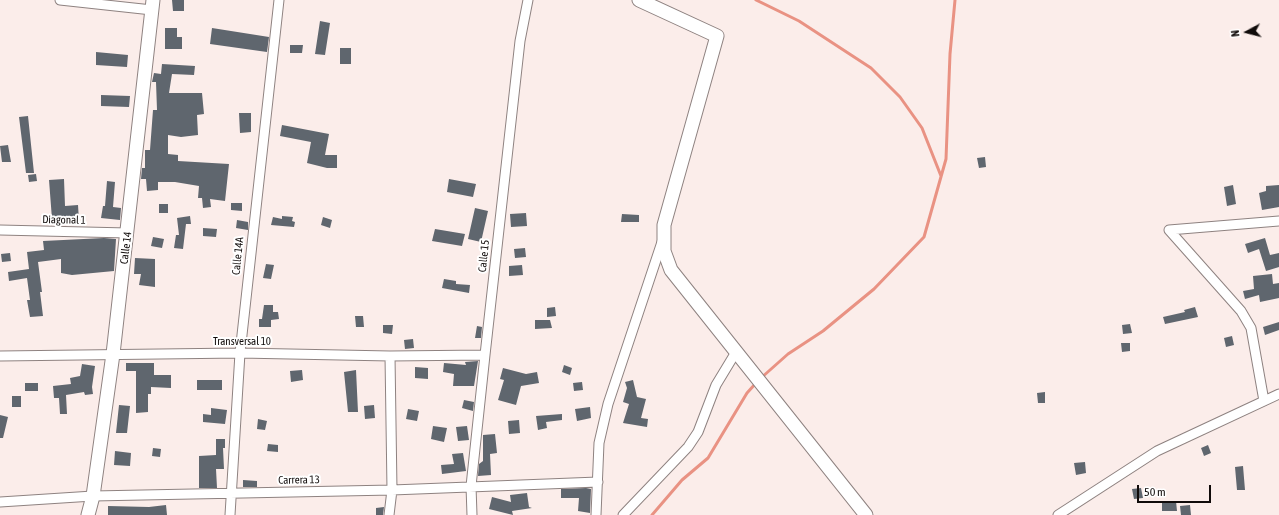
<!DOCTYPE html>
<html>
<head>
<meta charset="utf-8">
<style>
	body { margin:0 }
	#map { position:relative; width:1279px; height:515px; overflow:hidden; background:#fbedea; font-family:"Asap Condensed",sans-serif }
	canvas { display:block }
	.north { position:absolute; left:1227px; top:12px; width:40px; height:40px; -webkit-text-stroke:3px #fff; paint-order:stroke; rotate:263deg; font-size:11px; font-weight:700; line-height:16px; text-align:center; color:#100b0a }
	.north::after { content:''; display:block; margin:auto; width:14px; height:18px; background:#100b0a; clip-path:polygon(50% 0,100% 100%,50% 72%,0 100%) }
	.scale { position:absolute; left:1137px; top:485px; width:74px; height:18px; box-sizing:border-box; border:2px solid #100b0a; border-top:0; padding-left:5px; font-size:12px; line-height:14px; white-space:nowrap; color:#100b0a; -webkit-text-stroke:3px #fff; paint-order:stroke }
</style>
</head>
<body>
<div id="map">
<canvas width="1279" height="515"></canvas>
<div class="north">N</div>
<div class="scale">50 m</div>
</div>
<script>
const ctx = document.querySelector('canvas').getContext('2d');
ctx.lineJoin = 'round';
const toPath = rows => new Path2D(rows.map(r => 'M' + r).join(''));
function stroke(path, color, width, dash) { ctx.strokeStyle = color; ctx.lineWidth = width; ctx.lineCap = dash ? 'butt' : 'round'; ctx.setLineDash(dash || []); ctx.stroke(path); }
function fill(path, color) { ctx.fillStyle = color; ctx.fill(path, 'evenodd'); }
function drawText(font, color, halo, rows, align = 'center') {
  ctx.font = font + ' "Asap Condensed",sans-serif'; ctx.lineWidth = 4; ctx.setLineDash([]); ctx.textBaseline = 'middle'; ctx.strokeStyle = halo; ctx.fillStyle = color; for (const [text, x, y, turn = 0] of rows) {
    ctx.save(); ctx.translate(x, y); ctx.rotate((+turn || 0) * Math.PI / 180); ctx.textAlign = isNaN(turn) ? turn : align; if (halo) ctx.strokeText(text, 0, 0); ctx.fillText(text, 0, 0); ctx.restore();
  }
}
stroke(toPath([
	[756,0,799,21,871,68,900,97,922,128,941,176],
	[761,378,788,354,823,331,874,289,924,237,946,159,950,54,955,0],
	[652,515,682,480,708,458,747,393,756,383]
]), '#e99283', 3);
fill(toPath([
	[172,0,184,0,184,11,173,11],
	[320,21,330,23,325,55,315,54],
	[165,28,177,28,177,37,182,37,182,49,165,49],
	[212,28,269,37,267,52,210,44],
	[290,45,303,45,302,53,290,53],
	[340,48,351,48,351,64,340,64],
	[96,52,128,55,127,67,96,65],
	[162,64,195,66,194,75,172,74,169,93,202,93,204,114,197,115,198,135,181,137,168,135,168,154,178,155,178,161,229,164,225,201,210,199,211,207,203,208,202,198,198,198,199,186,175,182,158,182,158,190,147,191,146,179,141,179,142,168,145,168,145,150,150,150,153,110,157,110,156,82,152,82,154,73,161,74],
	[101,95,130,96,129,107,101,106],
	[239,113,251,113,251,132,240,133],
	[28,116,34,173,26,173,19,117],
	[282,125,329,134,325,155,337,155,337,168,327,168,307,163,311,142,280,136],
	[8,145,11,162,2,162,0,146],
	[985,157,986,167,979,168,977,158],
	[36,174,37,181,29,182,28,175],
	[64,179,65,206,78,205,79,221,68,222,68,217,52,219,49,180],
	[449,179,476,184,473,197,447,192],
	[107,181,115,182,113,207,121,208,120,220,101,218,103,206,105,206],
	[1233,185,1236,204,1227,206,1224,187],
	[1279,185,1279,207,1262,210,1259,193,1266,191,1266,186],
	[231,203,242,203,242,211,231,210],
	[159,204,168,204,168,213,159,213],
	[475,208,488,211,481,242,468,239],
	[526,213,527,226,511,227,510,214],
	[622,214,639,215,639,222,621,222],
	[190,216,191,224,186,224,183,249,174,248,176,235,179,235,177,218],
	[282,216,293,217,292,221,295,222,294,227,271,225,273,217,282,219],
	[323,217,332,220,330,228,321,225],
	[237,220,248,222,248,230,236,228],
	[203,228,217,229,216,237,203,236],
	[435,229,465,234,462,246,432,241],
	[153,237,164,239,162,248,151,246],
	[104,238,116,239,114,271,72,275,61,273,61,259,38,262,42,292,40,292,43,316,30,317,27,300,30,300,27,278,9,281,8,272,29,269,27,252,44,250,43,241],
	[1265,238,1270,255,1279,253,1279,267,1266,271,1259,249,1248,253,1245,244],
	[525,248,526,257,515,258,514,249],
	[10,253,11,261,2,262,1,254],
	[135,258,155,259,155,287,139,285,141,274,134,274],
	[266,264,274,265,271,279,263,278],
	[522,265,523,275,509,276,509,266],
	[1272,274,1273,284,1279,283,1279,298,1260,302,1259,295,1245,299,1243,291,1254,289,1253,276],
	[444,279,456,281,456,284,470,285,469,293,442,288],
	[264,305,273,305,273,312,278,312,279,319,271,320,271,327,259,327,259,319,262,319],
	[555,307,556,316,547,317,547,308],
	[1195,307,1198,317,1165,324,1163,317,1185,312,1184,310],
	[355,316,363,316,364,327,356,327],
	[535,320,550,320,552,328,535,329],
	[1279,322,1279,330,1265,335,1263,327],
	[1130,324,1132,333,1123,334,1122,325],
	[383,325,393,325,392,334,383,333],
	[477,326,482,327,481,338,475,338],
	[1232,336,1234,345,1226,347,1224,338],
	[413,339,414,348,405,349,404,340],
	[1121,343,1130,343,1130,351,1122,352],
	[478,361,474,386,453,386,454,374,443,372,444,363,466,365,465,362],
	[126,363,154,363,154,375,171,375,171,388,151,387,151,394,148,394,148,412,136,413,136,371,126,371],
	[82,364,95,366,92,387,93,394,85,395,84,392,66,395,67,414,60,414,59,398,54,398,53,386,71,384,70,378,80,376],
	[564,365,572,368,570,375,562,372],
	[415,367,428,368,428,379,415,378],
	[503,368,526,374,537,372,539,383,521,386,516,405,498,400,504,380,500,379],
	[302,370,303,380,291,382,290,371],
	[356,370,358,412,348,412,344,372],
	[197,380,222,380,222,390,197,390],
	[633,380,637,397,646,399,641,418,648,419,647,427,623,423,629,404,623,402,627,388,625,382],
	[582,382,583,390,574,391,573,383],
	[25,383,38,383,38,391,25,391],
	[1045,392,1045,403,1038,403,1037,393],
	[12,396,21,396,21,407,12,407],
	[464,400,474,402,473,411,462,408],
	[119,405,130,406,127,433,116,433],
	[374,405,375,418,365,419,364,406],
	[590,407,591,418,577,421,575,409],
	[211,408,227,410,225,424,203,422,203,414,211,415],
	[408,409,419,411,417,421,406,419],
	[562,414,562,420,546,422,547,428,538,430,536,416],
	[0,415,8,417,3,438,0,438],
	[258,419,267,421,265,430,257,429],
	[519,420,520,433,509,434,508,421],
	[433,426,447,428,444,442,431,439],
	[467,426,469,440,458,441,456,427],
	[495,434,497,453,490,454,491,475,478,476,479,464,483,461,483,435],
	[216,439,225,439,225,448,223,448,224,469,216,469,217,488,199,488,199,456,216,455],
	[268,444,278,445,278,452,267,451],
	[1208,445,1211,453,1204,456,1201,448],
	[153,448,161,449,160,457,152,456],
	[115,451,131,453,130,466,114,465],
	[463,453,466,471,442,474,441,465,454,464,452,454],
	[1085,462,1086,473,1076,475,1074,463],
	[1243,466,1245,490,1237,490,1235,467],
	[243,480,257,481,257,487,243,487],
	[586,488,591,489,590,513,578,511,579,498,561,498,561,489],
	[1141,488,1143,498,1134,499,1132,489],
	[527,493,529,507,532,508,512,511,513,515,489,509,492,497,511,502,510,495],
	[1162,501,1176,501,1177,511,1162,511],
	[166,505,167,515,108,515,108,506,149,507],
	[1190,505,1191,515,1181,515,1180,506],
	[384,507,383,515,376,515,376,508]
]), '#5f666e');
const street = toPath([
	[60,0,152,10],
	[0,230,128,233],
	[1169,230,1241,311,1251,328,1264,401],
	[1169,230,1279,221],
	[0,356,240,353,390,356,485,355],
	[0,502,93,496,392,490,598,482],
	[230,515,240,353,279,0],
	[389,515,392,490,390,356],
	[472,515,471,486,485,355,520,41,528,0],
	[596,515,599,443,608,404,662,242],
	[623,515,688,447,698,432,716,385,736,352],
	[1058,515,1157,451,1279,394]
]);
const secondary = toPath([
	[639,0,717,36,664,225,664,251,671,270,866,515],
	[88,515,93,496,113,354,153,0]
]);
stroke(street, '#8e8280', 11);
stroke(secondary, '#8e8280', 15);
stroke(street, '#fff', 9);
stroke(secondary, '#fff', 13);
drawText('11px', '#100b0a', '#fff', [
	["Diagonal 1",64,220,1],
	["Calle 14",126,248,-83],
	["Calle 14A",238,256,-84],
	["Calle 15",484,256,-84],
	["Transversal 10",242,342],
	["Carrera 13",299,480,-1]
]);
</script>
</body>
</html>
